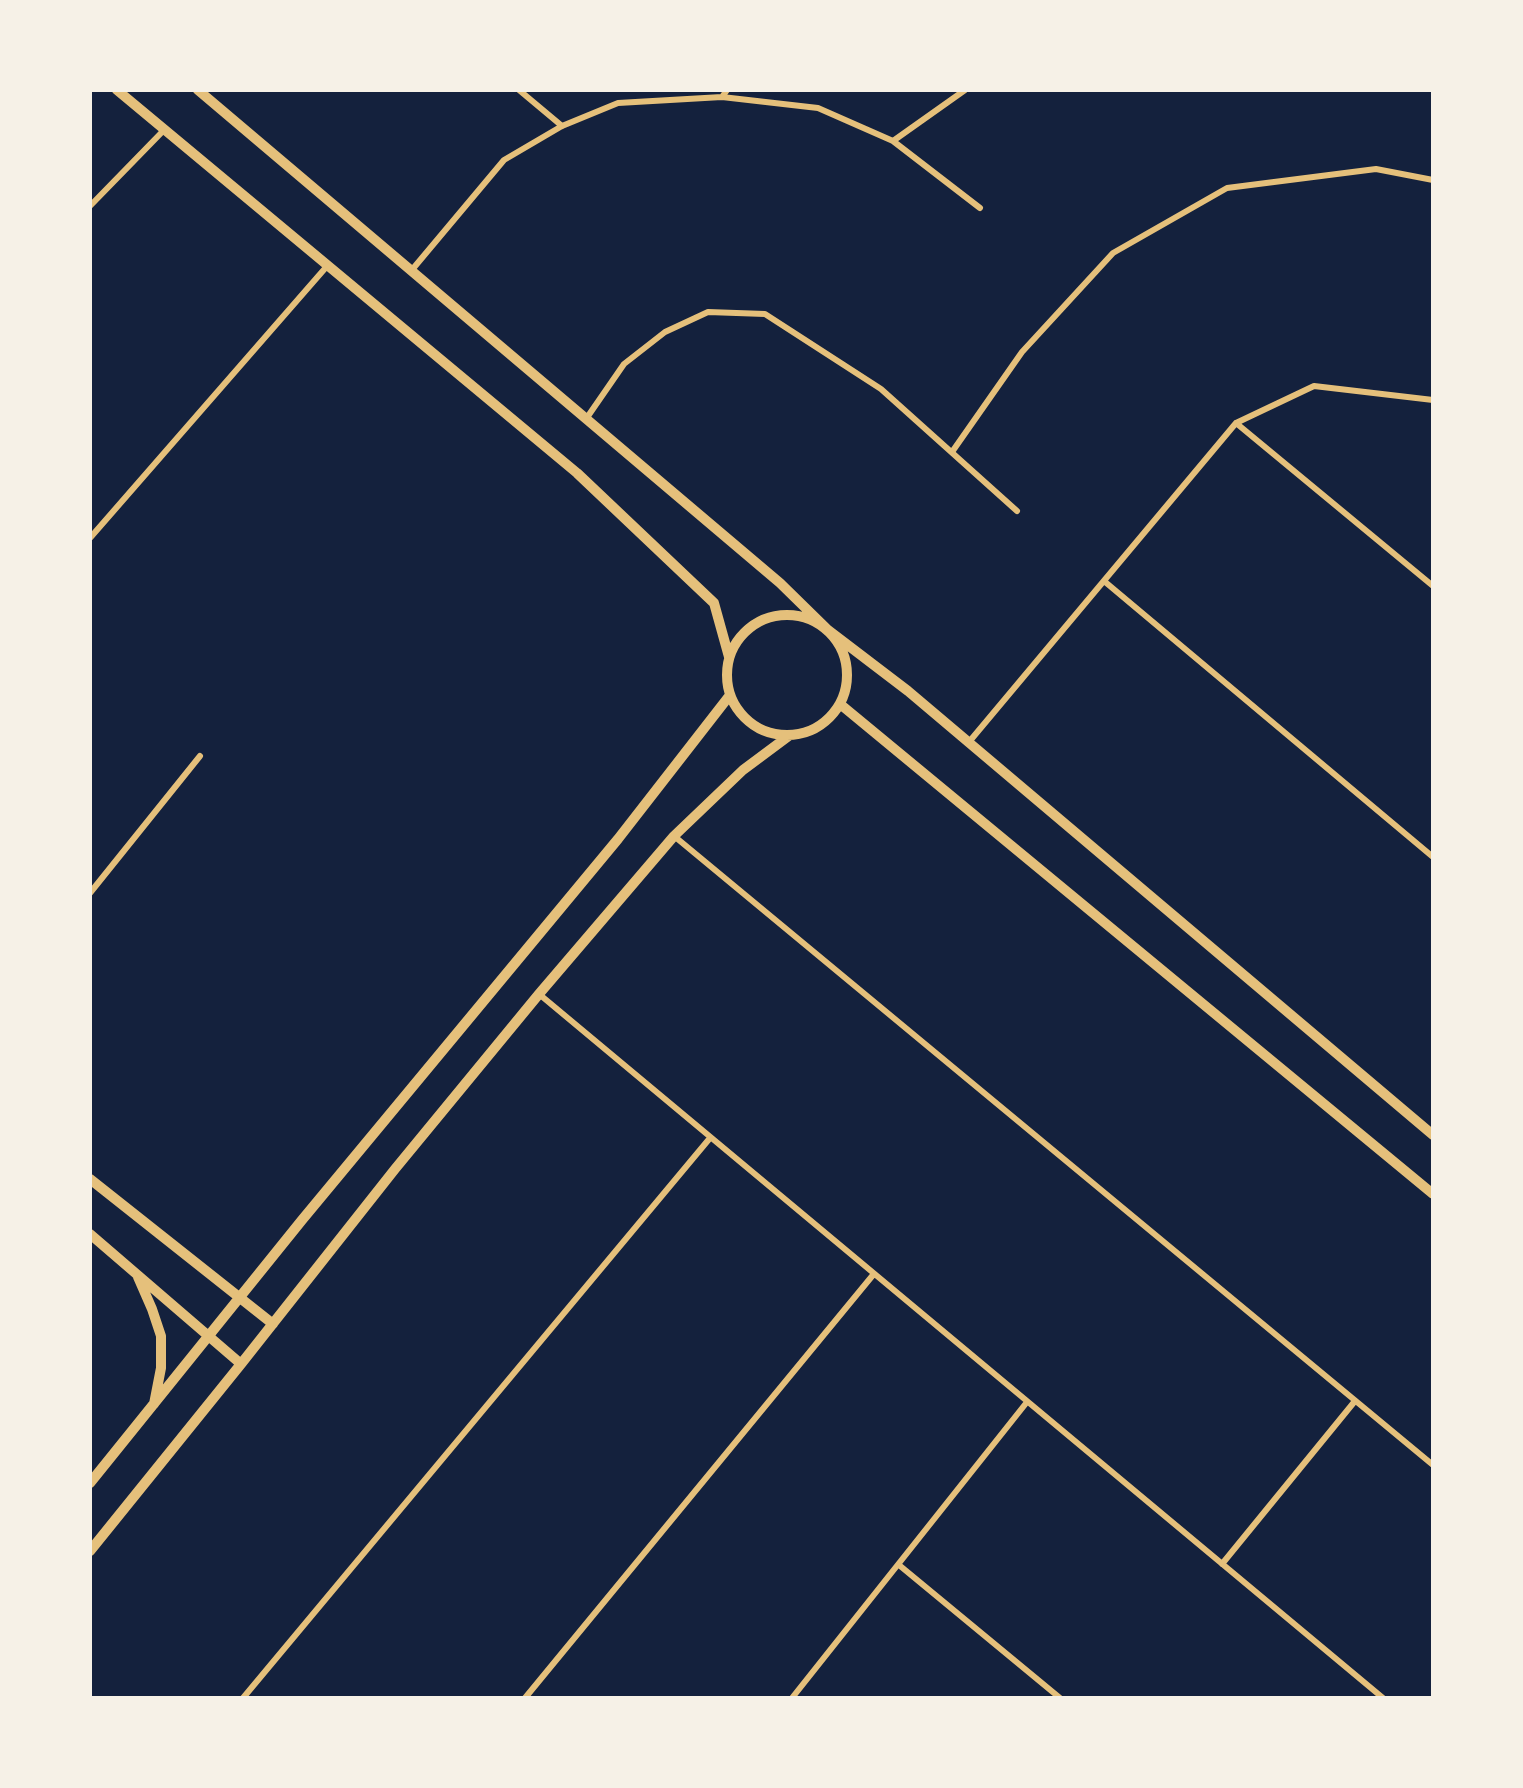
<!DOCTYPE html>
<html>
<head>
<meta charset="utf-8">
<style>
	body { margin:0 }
	#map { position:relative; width:1523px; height:1788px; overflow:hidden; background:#14213d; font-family:"Fira Sans",sans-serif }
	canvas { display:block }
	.frame { position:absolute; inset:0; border:92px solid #f6f1e7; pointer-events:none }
</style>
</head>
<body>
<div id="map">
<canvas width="1523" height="1788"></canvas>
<div class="frame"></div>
</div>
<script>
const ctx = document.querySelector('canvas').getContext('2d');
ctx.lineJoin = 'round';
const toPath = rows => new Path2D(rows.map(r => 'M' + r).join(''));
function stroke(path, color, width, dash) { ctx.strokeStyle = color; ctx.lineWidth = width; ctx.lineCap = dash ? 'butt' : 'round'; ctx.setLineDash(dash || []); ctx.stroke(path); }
stroke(toPath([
	[519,90,562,126],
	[722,97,727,90],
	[893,141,965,90],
	[90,206,165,129],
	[411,271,504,160,562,126,618,103,722,97,818,108,893,141,980,208],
	[586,419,624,364,665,332,708,312,765,314,881,389,1017,511],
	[1236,423,1433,586],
	[952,452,1022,352,1113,253,1227,188,1376,169,1433,180],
	[90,538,328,265],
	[1104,581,1433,857],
	[969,742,1236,423,1314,386,1433,400],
	[674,836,1433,1465],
	[90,893,200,756],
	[539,994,1383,1698],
	[1222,1564,1355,1401],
	[899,1565,1060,1698],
	[243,1698,710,1138],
	[525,1698,873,1275],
	[792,1698,1027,1402]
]), '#e5c07b', 6);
stroke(toPath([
	[117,90,577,473,714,603,729,657],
	[198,90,780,583,828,630,908,691,1433,1135],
	'727 675a60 60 0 1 1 120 0a60 60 0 1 1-120 0Z',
	[840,704,1433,1194],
	[90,1179,273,1324],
	[90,1234,241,1364],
	[138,1277,152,1309,161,1336,161,1368,154,1404],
	[90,1483,302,1220,618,839,730,695],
	[90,1551,241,1364,395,1169,539,994,674,836,743,770,790,735]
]), '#e5c07b', 10);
</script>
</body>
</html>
